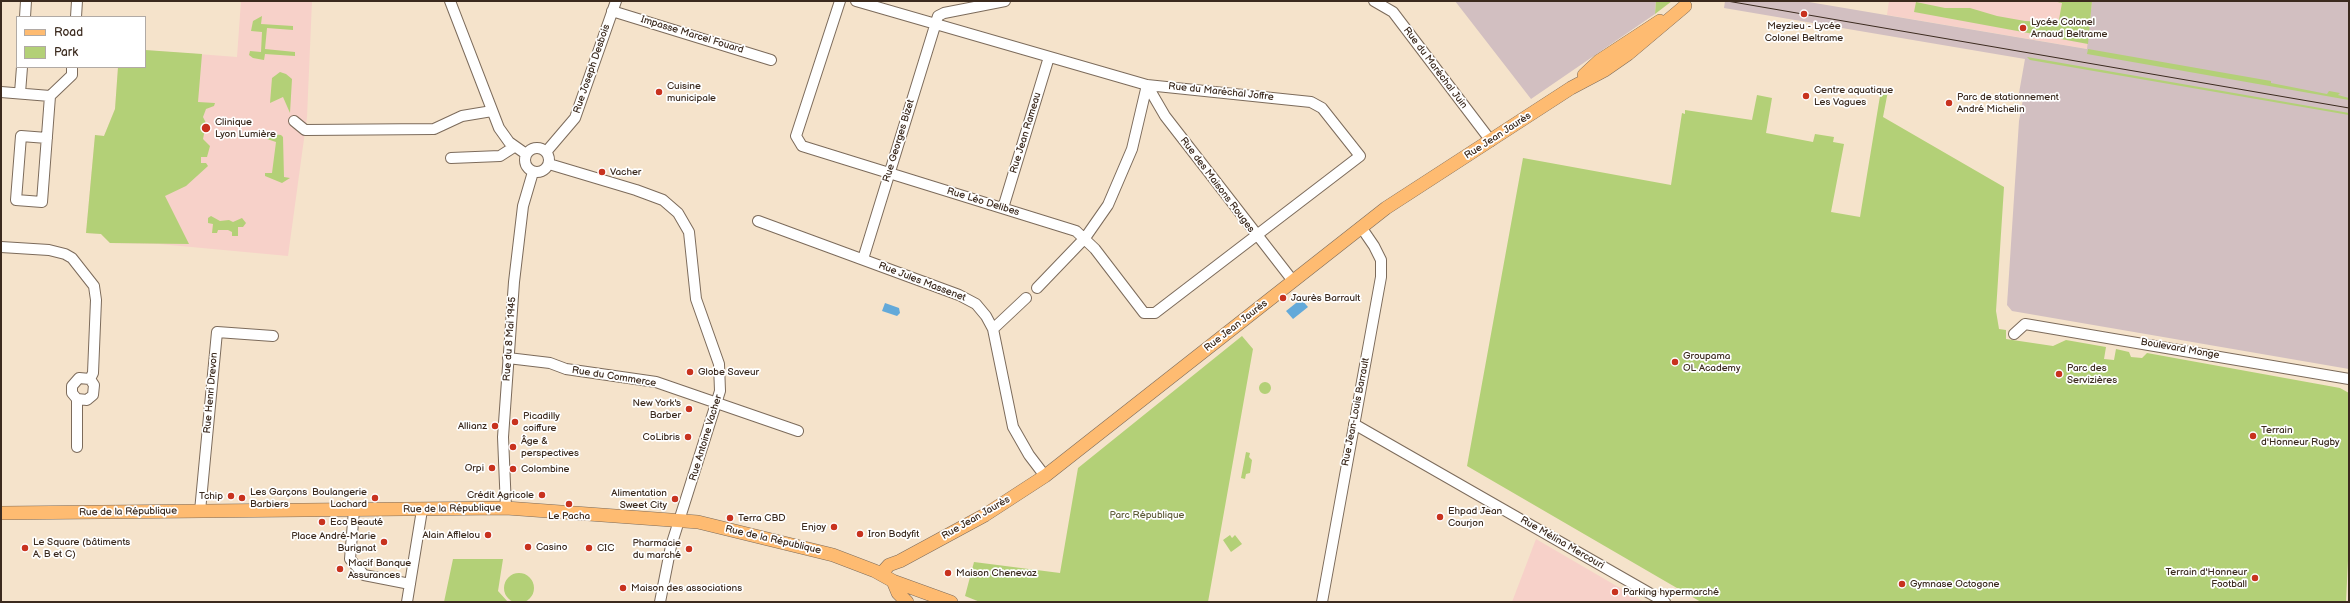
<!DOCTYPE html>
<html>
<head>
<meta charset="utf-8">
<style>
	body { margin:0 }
	#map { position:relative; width:2350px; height:603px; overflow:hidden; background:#f5e3cb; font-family:"Balsamiq Sans",sans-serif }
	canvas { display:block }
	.frame { position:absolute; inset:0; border:2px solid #3b2a1e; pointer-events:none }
	.legend { position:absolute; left:16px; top:16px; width:130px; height:52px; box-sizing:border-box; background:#fff; border:1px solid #b1aaa5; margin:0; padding:5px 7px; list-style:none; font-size:12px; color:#3b2a1e }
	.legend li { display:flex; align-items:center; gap:8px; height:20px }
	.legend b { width:20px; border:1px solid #b1aaa5 }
</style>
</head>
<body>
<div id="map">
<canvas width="2350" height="603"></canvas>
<div class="frame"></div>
<ul class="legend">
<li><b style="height:5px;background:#febb71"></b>Road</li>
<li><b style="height:11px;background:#b3d077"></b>Park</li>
</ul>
</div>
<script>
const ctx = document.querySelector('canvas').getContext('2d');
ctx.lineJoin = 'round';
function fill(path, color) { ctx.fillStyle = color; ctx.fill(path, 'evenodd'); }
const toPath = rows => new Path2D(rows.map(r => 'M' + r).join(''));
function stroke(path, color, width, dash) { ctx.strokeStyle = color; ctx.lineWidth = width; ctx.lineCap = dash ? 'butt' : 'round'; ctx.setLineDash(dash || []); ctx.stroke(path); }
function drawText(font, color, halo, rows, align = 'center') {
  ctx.font = font + ' "Balsamiq Sans",sans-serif'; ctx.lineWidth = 3.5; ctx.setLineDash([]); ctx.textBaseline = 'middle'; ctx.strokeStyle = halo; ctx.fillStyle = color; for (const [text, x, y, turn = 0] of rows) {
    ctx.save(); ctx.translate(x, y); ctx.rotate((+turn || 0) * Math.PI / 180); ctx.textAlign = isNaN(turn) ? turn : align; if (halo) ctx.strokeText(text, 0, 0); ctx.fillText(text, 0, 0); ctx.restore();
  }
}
fill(toPath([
	[241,1,312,1,307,117,288,256,159,244,110,243,101,234,86,233,95,135,104,136,115,109,118,67,145,67,145,50,237,57],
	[1889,1,2092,1,2088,49,1887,15],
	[1536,539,1644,602,1512,602]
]), '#f7d1c9');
fill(toPath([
	[1455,1,1656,1,1655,14,1531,99],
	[1725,1,1803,1,2087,49,2092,1,2349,1,2349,369,2012,311,2007,305,2019,121,2024,94,2019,93,2025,59,1724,8]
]), '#d2bfc1');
fill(toPath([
	[1656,1,1672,1,1655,14],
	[2053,1,2092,1,2088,44,1914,12,1916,2,1945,8,1970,8,1997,16,2025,21,2048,22,2058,25,2062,3],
	[262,16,261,24,293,26,293,30,267,28,265,49,295,52,295,56,265,54,264,60,253,58,249,55,250,51,261,52,262,32,251,31,253,21],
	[2088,49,2271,81,2271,83,2327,94,2329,91,2340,93,2338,95,2349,98,2349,100,2087,54],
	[145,50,202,54,198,102,215,103,214,106,206,109,203,117,208,127,204,134,203,139,210,146,207,157,201,157,201,163,206,163,208,166,186,186,165,196,189,244,110,243,101,234,86,233,95,135,104,136,115,109,118,67,145,67],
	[2027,57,2349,113,2349,115,2030,60],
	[280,72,286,74,292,79,290,113,283,97,270,103,272,78],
	[1881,90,1888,91,1883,117,2004,187,1996,311,1999,329,2006,330,2006,339,2053,346,2066,340,2106,347,2104,359,2114,360,2116,349,2129,352,2131,357,2142,358,2147,353,2340,388,2349,393,2349,540,2346,602,1701,602,1467,466,1523,158,1671,185,1682,113,1685,114,1685,110,1752,120,1757,95,1772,98,1766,133,1813,142,1815,134,1834,137,1833,142,1844,144,1831,212,1860,217],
	[270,134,281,135,283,137,284,177,290,178,282,183,265,176,265,173,272,173,276,142,267,139],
	[211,216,220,221,229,220,233,222,242,218,246,223,243,227,238,227,238,236,232,236,232,232,228,230,218,230,217,233,212,233,213,224,208,223,208,218],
	[1242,336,1253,349,1208,602,980,602,965,596,974,562,1060,573,1078,468],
	'1259 388a6 6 0 1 1 12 0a6 6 0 1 1-12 0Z',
	[1246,452,1250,453,1249,457,1252,460,1250,473,1246,474,1245,479,1241,478],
	[1230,535,1232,538,1235,535,1242,544,1231,552,1223,540],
	[453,559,503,559,498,591,508,602,444,602],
	'504 588a15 15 0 1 1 30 0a15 15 0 1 1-30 0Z'
]), '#b3d077');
fill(toPath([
	[1301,299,1308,307,1293,319,1286,311],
	[885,303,899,308,900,313,897,316,882,311]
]), '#63a9d9');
const minor = toPath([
	[450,1,499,128,509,142,526,154],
	[840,1,796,136,802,146,1076,231,1095,249,1144,313,1155,313,1360,156,1322,108,1311,102,1147,85,856,1],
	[1374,1,1393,12,1491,141],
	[612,11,771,60],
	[25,17,26,1],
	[76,17,77,1],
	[1147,85,1165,116,1293,281],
	[1,92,50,96,42,202,16,200,21,136,47,138],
	[20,93,22,67],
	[50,96,72,75,72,67],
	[294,121,305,130,434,129,462,116,492,111],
	'525 160a12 12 0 1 1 24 0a12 12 0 1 1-24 0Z',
	[546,152,575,118,616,1],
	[451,158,500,156,514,147],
	[549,164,636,190,663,200,678,213,689,232,696,299,719,364,720,391,671,546,660,602],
	[1003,208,1049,57],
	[758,221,959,295,976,304,986,316,993,329,1013,427,1029,455,1045,476],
	[1,247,49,250,65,254,72,258,94,286,96,300,93,373,90,379],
	[863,259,938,16,944,13,1005,1],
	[1037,288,1085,238,1108,205,1132,149,1147,85],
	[993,329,1026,298],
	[2014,334,2025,324,2349,379],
	[508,358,550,363,566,369,656,382,798,431],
	[77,399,87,400,93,395,94,385,90,379,79,378,72,386,72,393,77,399,77,447],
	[1354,424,1665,602],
	[506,508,503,437,514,282,523,206,533,172],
	[354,510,350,559,364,575,410,584],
	[200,511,217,332,273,336],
	[407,602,422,510],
	[1322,602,1381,277,1381,260,1374,246,1361,227]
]);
const major = toPath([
	[1584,75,1599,61,1660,21],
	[1,513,506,508,698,522,833,555,875,571,893,581,951,602],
	[881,574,889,565,900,561,985,515,1045,476,1386,208,1571,88,1605,70,1628,54,1685,6],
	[893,581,898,593,907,602]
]);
stroke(minor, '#7c6b5b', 12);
stroke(major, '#7c6b5b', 14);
stroke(minor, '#fff', 10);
stroke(major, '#febb71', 13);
stroke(toPath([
	[1727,1,2349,108]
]), '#3b2a1e', 1);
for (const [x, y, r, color] of [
	[1804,14,4,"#c8321e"],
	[2023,28,4,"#c8321e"],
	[659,92,4,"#c8321e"],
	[1806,96,4,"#c8321e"],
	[1949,103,4,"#c8321e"],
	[206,128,5,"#c8321e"],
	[602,172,4,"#c8321e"],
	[1283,298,4,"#c8321e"],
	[1675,362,4,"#c8321e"],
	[690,372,4,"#c8321e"],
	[2059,374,4,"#c8321e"],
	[689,409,4,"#c8321e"],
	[515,422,4,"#c8321e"],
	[495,426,4,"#c8321e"],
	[2253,436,4,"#c8321e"],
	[688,437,4,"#c8321e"],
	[513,447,4,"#c8321e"],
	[492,468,4,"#c8321e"],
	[513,469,4,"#c8321e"],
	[542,495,4,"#c8321e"],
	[231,496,4,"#c8321e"],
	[242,498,4,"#c8321e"],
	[375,498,4,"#c8321e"],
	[675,499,4,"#c8321e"],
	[569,504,4,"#c8321e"],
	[1440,517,4,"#c8321e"],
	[730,518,4,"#c8321e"],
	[322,522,4,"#c8321e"],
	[834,527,4,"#c8321e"],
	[860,534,4,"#c8321e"],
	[488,535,4,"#c8321e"],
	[384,542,4,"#c8321e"],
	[528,547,4,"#c8321e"],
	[25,548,4,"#c8321e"],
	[589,548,4,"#c8321e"],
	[689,549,4,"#c8321e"],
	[340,569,4,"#c8321e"],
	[948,573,4,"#c8321e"],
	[2255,578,4,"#c8321e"],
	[1902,584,4,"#c8321e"],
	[623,588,4,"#c8321e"],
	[1615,592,4,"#c8321e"]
]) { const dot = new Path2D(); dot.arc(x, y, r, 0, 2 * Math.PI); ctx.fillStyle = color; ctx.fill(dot); stroke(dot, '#fff', 1.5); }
drawText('10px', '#3b2a1e', '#fff', [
	["Lycée Colonel",2031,22],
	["Arnaud Beltrame",2031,34],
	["Meyzieu - Lycée",1804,26,"center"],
	["Colonel Beltrame",1804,38,"center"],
	["Cuisine",667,86],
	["municipale",667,98],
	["Centre aquatique",1814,90],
	["Les Vagues",1814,102],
	["Parc de stationnement",1957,97],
	["André Michelin",1957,109],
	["Clinique",215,122],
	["Lyon Lumière",215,134],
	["Vacher",610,172],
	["Jaurès Barrault",1291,298],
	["Groupama",1683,356],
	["OL Academy",1683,368],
	["Parc des",2067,368],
	["Servizières",2067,380],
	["Globe Saveur",698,372],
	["New York's",681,403,"right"],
	["Barber",681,415,"right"],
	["Picadilly",523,416],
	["coiffure",523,428],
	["Allianz",487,426,"right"],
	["Terrain",2261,430],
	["d'Honneur Rugby",2261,442],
	["CoLibris",680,437,"right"],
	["Âge &",521,441],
	["perspectives",521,453],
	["Orpi",484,468,"right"],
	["Colombine",521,469],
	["Les Garçons",250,492],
	["Barbiers",250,504],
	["Boulangerie",367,492,"right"],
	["Lachard",367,504,"right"],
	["Alimentation",667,493,"right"],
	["Sweet City",667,505,"right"],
	["Crédit Agricole",534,495,"right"],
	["Tchip",223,496,"right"],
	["Ehpad Jean",1448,511],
	["Courjon",1448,523],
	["Le Pacha",569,516,"center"],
	["Terra CBD",738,518],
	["Eco Beauté",330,522],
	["Enjoy",826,527,"right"],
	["Iron Bodyfit",868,534],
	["Alain Afflelou",480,535,"right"],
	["Place André-Marie",376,536,"right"],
	["Burignat",376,548,"right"],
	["Le Square (bâtiments",33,542],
	["A, B et C)",33,554],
	["Pharmacie",681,543,"right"],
	["du marché",681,555,"right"],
	["Casino",536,547],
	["CIC",597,548],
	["Macif Banque",348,563],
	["Assurances",348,575],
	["Terrain d'Honneur",2247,572,"right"],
	["Football",2247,584,"right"],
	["Maison Chenevaz",956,573],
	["Gymnase Octogone",1910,584],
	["Maison des associations",631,588],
	["Parking hypermarché",1623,592]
], 'left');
drawText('10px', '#3b2a1e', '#fff', [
	["Impasse Marcel Fouard",692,35,17],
	["Rue du Maréchal Juin",1435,68,53],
	["Rue Joseph Desbois",592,69,-71],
	["Rue du Maréchal Joffre",1221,92,6],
	["Rue Jean Rameau",1026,133,-73],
	["Rue Jean Jaurès",1498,136,-33],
	["Rue Georges Bizet",899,141,-73],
	["Rue des Maisons Rouges",1217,185,53],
	["Rue Léo Delibes",983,202,17],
	["Rue Jules Massenet",922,282,21],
	["Rue Jean Jaurès",1236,326,-38],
	["Rue du 8 Mai 1945",510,339,-86],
	["Boulevard Monge",2180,349,10],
	["Rue du Commerce",614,377,9],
	["Rue Henri Drevon",211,393,-85],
	["Rue Jean-Louis Barrault",1356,412,-79],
	["Rue Antoine Vacher",706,438,-73],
	["Rue de la République",452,509,-1],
	["Rue de la République",128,512,-1],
	["Rue Jean Jaurès",976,518,-30],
	["Rue de la République",773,540,13],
	["Rue Mélina Mercouri",1562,543,30]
]);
drawText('10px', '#5f5c39', '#fff', [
	["Parc République",1147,515]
]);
</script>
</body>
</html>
